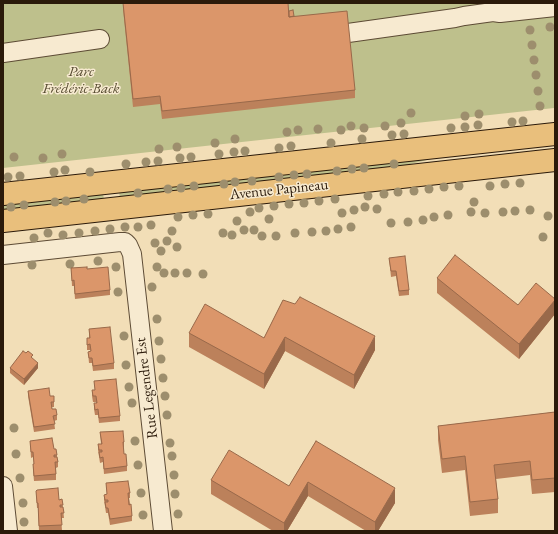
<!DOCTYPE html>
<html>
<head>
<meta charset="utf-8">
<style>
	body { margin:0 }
	#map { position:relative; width:558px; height:534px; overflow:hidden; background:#f2deb7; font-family:"EB Garamond",serif }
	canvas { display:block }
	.frame { position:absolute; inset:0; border:4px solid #2b1a0a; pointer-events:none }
</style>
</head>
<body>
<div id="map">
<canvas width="558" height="534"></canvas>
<div class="frame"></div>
</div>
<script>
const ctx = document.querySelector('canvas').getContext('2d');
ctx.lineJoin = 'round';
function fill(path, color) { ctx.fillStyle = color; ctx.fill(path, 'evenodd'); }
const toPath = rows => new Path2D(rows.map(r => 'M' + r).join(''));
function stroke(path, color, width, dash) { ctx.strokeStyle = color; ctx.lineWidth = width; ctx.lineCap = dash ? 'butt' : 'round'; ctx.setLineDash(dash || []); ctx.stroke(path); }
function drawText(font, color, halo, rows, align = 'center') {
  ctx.font = font + ' "EB Garamond",serif'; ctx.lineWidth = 3; ctx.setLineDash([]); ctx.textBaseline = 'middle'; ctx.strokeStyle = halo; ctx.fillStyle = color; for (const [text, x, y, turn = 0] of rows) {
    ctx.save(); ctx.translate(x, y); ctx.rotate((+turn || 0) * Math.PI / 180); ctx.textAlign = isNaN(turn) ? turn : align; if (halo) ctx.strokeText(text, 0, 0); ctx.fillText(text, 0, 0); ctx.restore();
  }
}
fill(toPath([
	[3,3,555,3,555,111,554,108,3,168],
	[431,159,394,168,120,199,119,191],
	[103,193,104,200,3,211,3,203]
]), '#bec08c');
const minor = toPath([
	[348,33,455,18,464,16,493,12,500,13,555,7],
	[3,53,100,39],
	[3,255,120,242,125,242,128,245,132,254,163,531],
	[3,486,8,531]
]);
const major = toPath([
	[3,194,555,134],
	[3,221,555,160]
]);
stroke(minor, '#5d4b35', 20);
stroke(major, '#2b1a0a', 24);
stroke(minor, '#f7ead0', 18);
stroke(major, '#e9bf7c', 22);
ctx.fillStyle = '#9d8e6d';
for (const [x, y] of [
	[550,27],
	[530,30],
	[532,45],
	[534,60],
	[536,75],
	[538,91],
	[540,106],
	[411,113],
	[479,114],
	[465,116],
	[523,121],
	[512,122],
	[401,123],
	[478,125],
	[351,126],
	[385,126],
	[465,127],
	[364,128],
	[451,128],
	[318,129],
	[298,130],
	[341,130],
	[287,132],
	[404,134],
	[392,135],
	[235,139],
	[362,139],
	[215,143],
	[331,143],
	[291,146],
	[177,147],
	[279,148],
	[159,149],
	[245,151],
	[234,152],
	[62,154],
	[219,154],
	[14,157],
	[191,157],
	[43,158],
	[180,158],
	[158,161],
	[146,162],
	[126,164],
	[394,164],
	[364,168],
	[352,169],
	[65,170],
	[337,171],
	[54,172],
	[90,172],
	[307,174],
	[294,175],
	[20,176],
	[8,177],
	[279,177],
	[252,181],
	[235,182],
	[520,183],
	[224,184],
	[505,184],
	[194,186],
	[459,186],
	[490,186],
	[444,187],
	[181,188],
	[168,189],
	[429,189],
	[414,191],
	[398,192],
	[138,193],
	[384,194],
	[368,196],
	[84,199],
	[335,199],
	[66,201],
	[319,201],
	[55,202],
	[474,202],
	[304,203],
	[289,204],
	[24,205],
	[274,206],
	[11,207],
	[365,207],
	[259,208],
	[377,209],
	[354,210],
	[530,210],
	[515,211],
	[250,212],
	[471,212],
	[503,212],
	[342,213],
	[485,213],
	[208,214],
	[193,215],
	[448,215],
	[548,216],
	[178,217],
	[434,217],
	[269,219],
	[423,220],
	[237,221],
	[408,222],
	[391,223],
	[151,225],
	[125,227],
	[138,227],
	[351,227],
	[110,229],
	[338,229],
	[244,230],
	[254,230],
	[95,231],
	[172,231],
	[326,231],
	[312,232],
	[48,233],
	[79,233],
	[223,233],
	[295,233],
	[63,235],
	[232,235],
	[262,236],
	[276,236],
	[543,237],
	[34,238],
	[167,241],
	[155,243],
	[177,247],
	[161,251],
	[98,261],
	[70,264],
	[32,265],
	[116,267],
	[157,267],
	[164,273],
	[175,273],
	[187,273],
	[203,274],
	[152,287],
	[118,292],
	[157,319],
	[124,336],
	[159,341],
	[161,359],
	[126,365],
	[163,378],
	[129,387],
	[165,396],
	[132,403],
	[167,415],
	[14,428],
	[135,441],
	[170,443],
	[16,454],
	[172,456],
	[138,465],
	[174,475],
	[20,478],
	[141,493],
	[175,494],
	[23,503],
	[178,514],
	[143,515],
	[24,522]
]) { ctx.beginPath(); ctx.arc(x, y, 4.5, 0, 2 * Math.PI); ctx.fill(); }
fill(toPath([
	[123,3,289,11,355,90,355,98,162,119,160,104,133,107,123,9],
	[389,258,409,290,409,295,399,296,396,276,391,277],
	[71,268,87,269,110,290,110,295,75,299,74,286,72,286],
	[437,278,518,305,555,299,555,314,519,359,437,293],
	[283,300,375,350,354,389,285,351,264,389,189,347,189,333,264,338],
	[89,329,114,363,114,369,93,371,92,363,89,363,88,352,91,351,90,350,87,350,87,338,89,338],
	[33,359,38,368,24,385,10,373,10,368],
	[94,381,120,416,120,421,99,423,98,415,95,415,94,409,94,403,96,403,96,402,93,402,92,396,92,390,95,390],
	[28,391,50,396,54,402,54,407,52,407,52,409,57,415,57,420,54,421,55,429,34,432,28,396],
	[555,412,555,492,532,494,530,475,496,479,498,499,498,513,470,516,465,470,442,473,438,440,438,426],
	[100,432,124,442,124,447,123,447,124,454,127,466,127,471,104,474,103,462,100,463,98,450,98,444,101,444],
	[30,441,54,449,56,449,58,462,58,467,56,468,56,480,34,481,33,470,33,464,34,464,33,457,31,458],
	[316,441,395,503,378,531,366,531,308,496,287,531,273,531,211,494,211,480,289,486],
	[106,483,130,493,130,498,129,498,132,516,132,521,110,525,108,513,106,513,104,500,104,495,107,494],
	[36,491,59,500,62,499,64,518,61,518,62,530,39,531,38,508,37,508]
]), '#bc815b');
fill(toPath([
	[555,300,555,314,519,359,519,344],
	[375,336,375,350,354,389,354,375],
	[285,337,285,351,264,389,264,374],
	[38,363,38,368,24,385,24,379],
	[308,482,308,496,287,531,284,531,284,523],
	[395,488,395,503,378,531,375,531,375,522]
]), '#99694a');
const building = toPath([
	[123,3,288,3,289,17,347,11,355,90,162,111,160,96,133,99,123,3],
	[293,10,294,16,289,17,289,11,293,10],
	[455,255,518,305,536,283,555,299,555,300,519,344,437,278,455,255],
	[405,256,409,290,399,291,396,271,391,271,389,258,405,256],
	[87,267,87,269,108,267,110,290,75,294,74,280,72,281,71,268,87,267],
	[300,297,375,336,354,375,285,337,264,374,189,333,205,304,264,338,283,300,295,304,300,297],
	[110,327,114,363,93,366,92,358,89,358,88,352,91,351,90,344,87,345,87,338,90,338,89,329,110,327],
	[23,351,26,353,28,351,33,355,31,357,38,363,24,379,10,368,23,351],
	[116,379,120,416,99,418,98,409,95,410,94,403,97,403,96,396,93,396,92,390,95,390,94,381,116,379],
	[49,388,50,396,54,396,54,402,51,402,52,409,56,409,57,415,53,416,55,424,34,427,28,391,49,388],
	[555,412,555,478,532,480,530,461,494,465,498,499,470,502,465,456,442,459,438,426,555,412],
	[123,431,124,442,123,442,124,454,126,454,127,466,104,469,103,457,100,458,99,452,102,452,102,450,99,450,98,444,102,444,100,432,123,431],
	[52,438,54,449,56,449,57,455,54,455,54,457,57,457,58,462,55,462,56,474,34,476,33,464,34,464,33,452,31,452,30,441,52,438],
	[316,441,395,488,375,522,308,482,284,523,211,480,229,450,289,486,316,441],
	[128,481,130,493,128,493,129,505,131,504,132,516,110,519,108,508,106,508,105,502,108,502,108,500,105,500,104,495,107,494,106,483,128,481],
	[58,488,59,500,62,499,63,505,60,505,60,507,63,507,64,513,61,513,62,525,39,526,38,503,37,503,36,491,37,490,58,488]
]);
fill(building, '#db966a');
stroke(building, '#99694a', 1);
drawText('italic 15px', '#574c31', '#f7ead0', [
	["Parc",81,72],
	["Frédéric-Back",81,89]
]);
drawText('15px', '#2b1a0a', '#f7ead0', [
	["Avenue Papineau",279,190,-6],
	["Rue Legendre Est",147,388,-97]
]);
</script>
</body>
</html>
